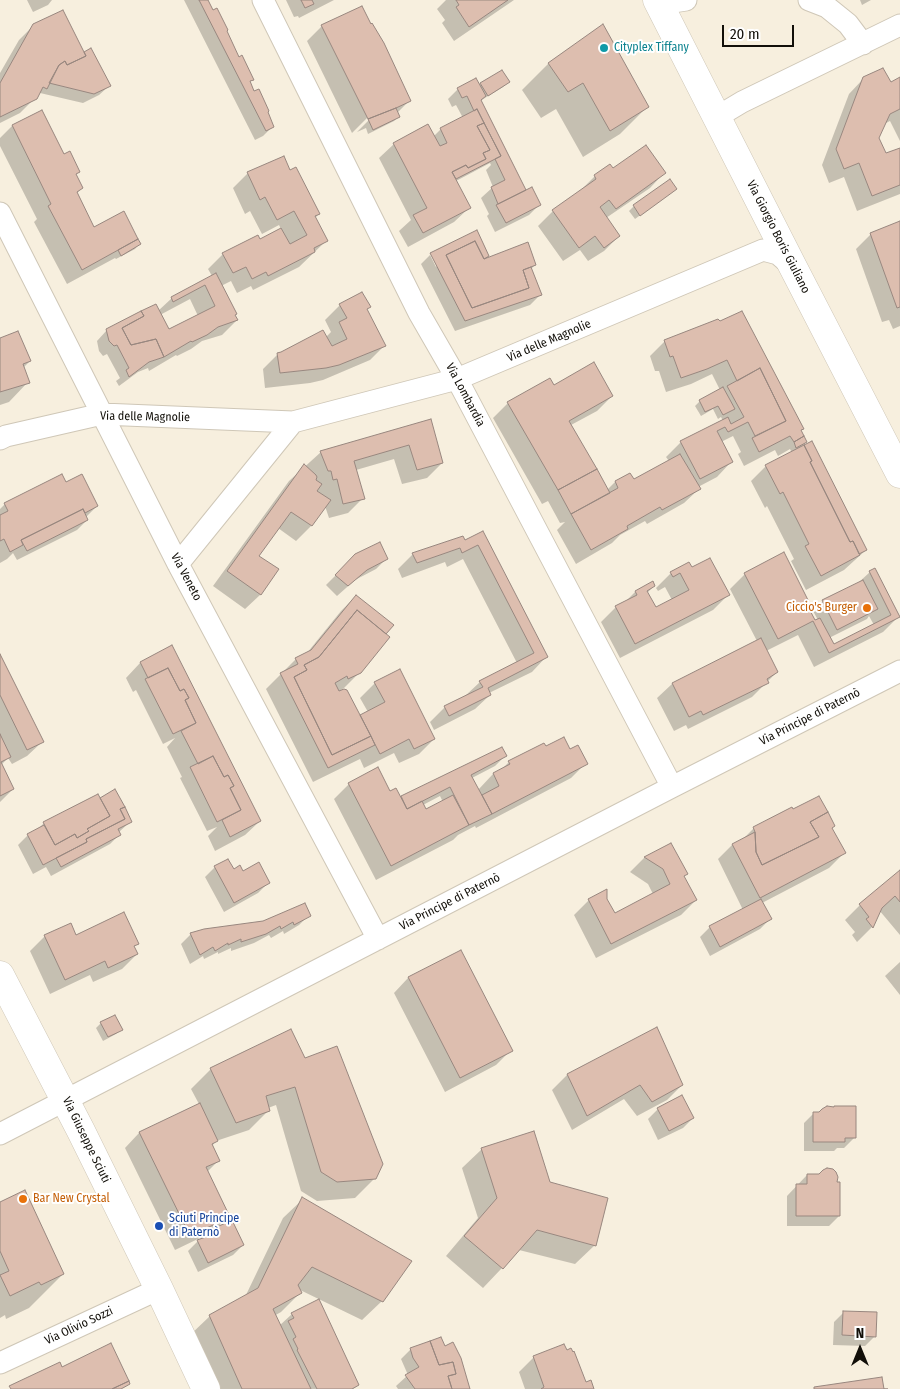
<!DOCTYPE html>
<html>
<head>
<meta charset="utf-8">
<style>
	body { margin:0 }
	#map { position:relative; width:900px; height:1389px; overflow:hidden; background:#f7efde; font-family:"Fira Sans Condensed",sans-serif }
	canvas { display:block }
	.north { position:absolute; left:835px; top:1324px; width:50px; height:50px; -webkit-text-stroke:4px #fff; paint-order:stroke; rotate:0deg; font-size:14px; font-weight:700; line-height:20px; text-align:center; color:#120f09 }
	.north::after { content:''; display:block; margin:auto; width:18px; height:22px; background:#120f09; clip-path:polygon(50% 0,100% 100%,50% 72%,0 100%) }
	.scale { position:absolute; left:722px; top:25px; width:72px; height:22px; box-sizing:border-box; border:2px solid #120f09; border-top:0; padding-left:6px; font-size:15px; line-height:18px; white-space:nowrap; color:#120f09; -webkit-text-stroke:4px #fff; paint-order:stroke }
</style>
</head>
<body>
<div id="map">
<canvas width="900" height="1389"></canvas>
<div class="north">N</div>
<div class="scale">20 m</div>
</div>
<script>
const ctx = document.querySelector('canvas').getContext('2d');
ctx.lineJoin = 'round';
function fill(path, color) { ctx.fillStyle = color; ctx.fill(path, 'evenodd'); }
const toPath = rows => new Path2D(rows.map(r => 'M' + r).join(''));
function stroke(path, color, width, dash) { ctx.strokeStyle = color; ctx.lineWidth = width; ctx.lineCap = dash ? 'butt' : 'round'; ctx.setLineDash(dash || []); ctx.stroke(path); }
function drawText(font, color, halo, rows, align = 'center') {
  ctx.font = font + ' "Fira Sans Condensed",sans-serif'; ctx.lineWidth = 4; ctx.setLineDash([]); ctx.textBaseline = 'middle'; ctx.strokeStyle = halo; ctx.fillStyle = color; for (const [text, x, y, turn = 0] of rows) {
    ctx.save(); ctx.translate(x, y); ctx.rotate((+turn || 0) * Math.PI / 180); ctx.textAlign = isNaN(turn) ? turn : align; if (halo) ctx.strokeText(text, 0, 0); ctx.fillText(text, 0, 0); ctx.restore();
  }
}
fill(toPath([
	[27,0,52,0,48,5,33,12],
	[184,0,207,0,238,59,252,79,249,83,267,112,273,126,263,136,255,140],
	[286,0,334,0,299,18,298,16,294,17],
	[446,0,514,0,454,41,442,23,445,20,437,9],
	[860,0,871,0,862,5],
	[34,25,83,54,84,53,109,86,99,95,83,103,40,93,20,113,0,123,0,73,19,40],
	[322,26,409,101,397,113,399,116,394,121,368,134,366,128,357,132,373,116,371,114,352,133,307,41],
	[603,26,647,107,620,134,583,157,556,109,541,118,522,90,548,64],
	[864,78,890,83,900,79,900,141,890,121,884,124,878,138,885,155,900,150,900,194,857,211,844,177,829,183,822,165,849,94],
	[508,82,503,87,480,101,526,192,539,205,529,215,495,232,487,216,489,214,481,198,493,187,486,170,491,165,490,163,456,181,469,208,454,222,408,247,399,231,411,220,379,158,394,144,433,137,441,129,463,118,456,105,452,107,448,99,458,89,479,86,481,84],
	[41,112,82,188,76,194,93,229,139,244,135,249,116,259,115,258,67,284,34,222,37,219,0,146,0,138,12,126],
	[609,166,613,170,664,173,650,188,606,218,619,236,604,251,588,261,580,250,563,261,538,226,553,211,580,191,595,176],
	[290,171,319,214,315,218,326,241,299,267,253,290,251,286,237,293,231,281,221,286,237,320,222,335,202,341,191,349,177,356,176,355,149,371,148,368,138,372,119,386,116,381,120,378,107,354,103,356,99,351,97,341,107,330,158,311,172,298,212,276,208,269,223,254,260,241,281,229,279,225,262,234,250,211,245,214,233,188,248,173],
	[190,299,198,316,168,331,160,315],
	[676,189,635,219,629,211,634,206],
	[900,225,900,326,893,329,889,320,882,322,856,249,871,234],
	[430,255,436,267,438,265,488,256,484,260,535,265,531,269,540,295,530,305,455,331,421,264],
	[340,305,366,310,385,345,370,360,323,380,310,383,265,388,263,369,278,354,326,337,331,332,325,320],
	[718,320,800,431,806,442,798,450,866,550,844,570,806,590,791,561,794,559,767,506,765,508,751,481,766,466,792,453,790,449,778,456,775,450,744,466,738,454,741,452,733,436,721,442,731,462,717,477,698,487,699,489,684,503,647,524,645,521,620,535,612,543,576,564,557,530,565,522,560,523,548,501,542,504,493,418,508,403,553,386,612,396,597,411,571,425,607,490,615,482,629,474,633,481,669,461,666,457,681,442,723,421,721,417,718,419,713,409,701,416,695,406,700,401,720,390,712,374,691,384,666,392,659,371,655,371,650,356,665,341],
	[0,339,30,361,23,368,28,382,9,402,0,405],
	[430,421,442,463,427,478,402,484,394,459,356,470,363,498,348,513,329,518,325,506,311,526,296,541,278,528,257,556,278,570,260,595,245,609,213,586,289,481,321,452],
	[66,484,97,506,86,517,87,520,77,530,17,560,13,553,7,559,0,563,0,509,5,504],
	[483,532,546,657,532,672,489,693,490,695,475,709,434,730,430,722,445,707,465,696,480,682,517,663,463,559,447,567,445,562,402,578,398,569,413,554,464,542],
	[356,555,386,559,376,569,355,580,337,596,326,585],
	[691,569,728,595,713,610,620,658,601,622,616,607,624,603,635,592,654,586,647,593,655,608,672,600,665,587,658,591,656,588,671,573],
	[874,570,898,617,883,632,814,667,798,635,766,651,777,672,752,697,688,729,686,725,674,731,657,698,672,684,757,641,730,589,745,574,806,600,804,602,814,622,818,620,813,611,823,601,858,583,870,572],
	[869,616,874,625,833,646,829,638,867,619],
	[356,596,360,672,344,688,341,690,346,691,359,717,368,712,360,698,375,683,434,739,419,754,399,763,394,753,364,768,360,759,313,782,266,689,296,659,307,653,341,611],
	[171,647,260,821,245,835,215,851,208,836,217,827,207,831,180,778,182,777,167,747,175,738,163,744,136,690,133,692,126,678,140,663],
	[0,658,42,742,27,756,12,764,8,758,1,765,13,789,0,802],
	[545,748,569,751,586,763,571,778,476,828,475,826,458,835,453,840,376,880,334,799,349,784,390,792,400,798,501,749,505,756,495,766,472,778,478,790,493,774,501,770,509,762],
	[440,796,443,802,426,810,423,805],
	[98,796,131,821,119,832,120,834,110,844,51,876,46,867,33,874,18,845,28,835,37,830,44,823],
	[792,811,831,828,844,853,829,868,762,903,770,919,760,929,710,956,700,937,710,927,743,910,718,859,732,845,744,838,754,828],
	[671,844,683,876,696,900,681,915,596,958,574,915,589,900,606,899,614,915,653,894,648,884,630,872,644,858],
	[215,867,243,873,268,883,258,893,224,912,205,877],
	[900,872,900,935,879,910,872,927,857,942,852,935,855,932,845,920,860,905],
	[309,915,299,925,284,934,283,931,271,938,269,935,254,943,231,951,231,948,218,954,218,952,204,959,203,956,190,964,181,944,191,934],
	[45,936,76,936,138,943,133,947,137,954,122,969,93,982,90,975,50,994,30,951],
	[460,952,511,1050,496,1065,445,1092,394,993,408,978],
	[900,962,900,995,885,976],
	[101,1023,121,1029,116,1034,103,1041,96,1028],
	[657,1029,682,1085,667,1100,637,1116,624,1099,572,1130,552,1090,567,1075],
	[290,1030,304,1060,375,1178,355,1198,317,1201,301,1191,276,1105,268,1108,269,1110,249,1130,216,1141,212,1146,219,1160,207,1172,228,1216,216,1229,243,1245,233,1255,198,1272,188,1251,202,1237,175,1250,125,1148,139,1133,199,1104,191,1089,211,1069],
	[658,1109,693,1118,683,1128,658,1140,648,1119],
	[814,1113,854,1138,844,1148,837,1148,834,1151,804,1151,804,1123],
	[482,1149,549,1184,595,1245,575,1264,519,1250,483,1288,446,1256,478,1218,462,1168],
	[807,1175,839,1216,829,1226,787,1226,787,1196],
	[303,1199,382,1301,362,1320,298,1289,300,1293,281,1312,274,1316,279,1326,292,1314,358,1385,353,1389,214,1389,190,1335,210,1316,245,1297,283,1218],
	[0,1203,63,1274,29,1308,6,1319,5,1315,0,1318],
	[844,1312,875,1336,865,1346,833,1345,834,1322],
	[444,1348,468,1389,398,1389,396,1386,408,1375,401,1359,411,1349],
	[534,1357,585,1383,592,1389,525,1389,519,1372]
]), '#0003');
const building = toPath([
	[199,0,208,0,213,10,217,8,228,30,227,31,239,57,242,55,254,80,250,81,254,91,259,89,269,111,268,112,274,127,266,131,199,0],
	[301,0,312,0,314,4,305,8,301,0],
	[456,0,508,0,469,27,456,7,459,5,456,0],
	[362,6,371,24,372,23,384,43,411,101,396,108,368,119,321,25,362,6],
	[63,10,86,56,67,65,65,61,59,65,47,89,43,87,37,99,0,117,0,83,33,24,63,10],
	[603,24,649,107,610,131,583,83,568,92,548,63,603,24],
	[91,48,111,86,94,94,49,83,59,65,65,61,67,65,86,56,84,52,91,48],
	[883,68,891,82,900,77,900,109,890,114,879,138,886,153,900,148,900,185,872,196,859,163,844,169,836,149,863,77,883,68],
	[502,70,510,82,488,96,480,83,502,70],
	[476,78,486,96,481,100,526,190,498,204,491,187,505,180,495,159,501,156,477,109,474,111,467,96,462,98,457,88,476,78],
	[396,108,400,117,373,130,368,119,396,108],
	[477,109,484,123,477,126,490,150,483,153,486,159,468,168,466,165,452,172,471,208,423,233,413,215,427,208,393,143,428,124,440,146,447,143,440,128,477,109],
	[42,110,64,154,70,151,80,172,76,174,83,188,77,192,94,227,124,211,138,239,82,270,48,206,51,204,12,125,42,110],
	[484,123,501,156,456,179,452,172,466,165,468,168,486,159,483,153,490,150,477,126,484,123],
	[646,145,666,173,616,209,609,200,600,207,620,236,604,248,595,236,579,248,552,210,596,179,594,175,610,164,613,168,646,145],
	[284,156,290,170,296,167,320,214,315,216,328,241,314,248,315,252,268,276,266,272,252,279,246,267,233,273,222,253,258,235,260,239,281,228,290,244,307,235,294,211,277,220,265,197,260,200,247,172,284,156],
	[670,179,677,189,640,216,633,205,670,179],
	[532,187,541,205,506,223,496,205,532,187],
	[900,221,900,307,897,308,870,233,900,221],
	[477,230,489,256,484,259,475,241,446,255,472,308,529,288,523,270,531,267,542,295,465,321,430,253,477,230],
	[138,239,141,244,121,256,118,250,138,239],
	[475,241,484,259,528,242,536,265,523,270,529,288,472,308,446,255,475,241],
	[216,273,237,314,235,315,238,320,218,327,207,335,192,342,191,341,164,357,156,339,131,345,122,328,144,316,141,311,156,304,169,329,215,306,205,285,173,302,171,297,216,273],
	[362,292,371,307,367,309,386,346,339,365,326,368,280,373,277,353,281,352,323,330,332,346,347,339,339,322,347,318,339,304,362,292],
	[141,311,144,316,122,328,131,345,156,339,164,357,149,362,129,377,126,370,129,368,117,345,114,346,109,341,106,329,141,311],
	[742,311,804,429,801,430,804,436,794,442,790,436,759,452,752,438,786,421,760,368,737,381,727,360,707,369,681,378,673,356,670,357,664,340,718,319,720,321,742,311],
	[18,331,31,361,23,364,30,383,0,392,0,338,18,331],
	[594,362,613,396,569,421,597,469,558,490,507,402,550,378,554,385,594,362],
	[760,368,786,421,755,436,748,422,728,432,725,427,717,431,733,462,700,479,680,441,728,417,731,424,744,417,727,386,760,368],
	[723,387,735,409,723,415,718,406,705,412,699,400,723,387],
	[431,419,443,463,417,470,409,445,354,461,365,499,343,504,337,479,333,480,331,471,328,471,320,451,431,419],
	[804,436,807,442,796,448,794,442,804,436],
	[812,441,867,550,859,554,853,541,850,542,810,462,812,461,804,445,812,441],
	[804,445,812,461,810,462,850,542,853,541,860,555,821,576,805,546,809,544,783,492,780,494,765,465,804,445],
	[680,454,701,489,662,510,660,507,627,526,628,529,591,550,571,514,618,488,615,481,630,473,634,479,680,454],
	[304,464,316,475,317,477,316,480,322,484,317,491,331,500,312,526,291,512,259,556,279,569,261,595,227,571,304,464],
	[597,469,610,493,571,514,558,490,597,469],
	[62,474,66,482,82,474,98,506,85,513,83,509,21,540,23,545,10,552,4,539,0,541,0,515,8,511,4,503,62,474],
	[83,509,88,520,27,551,21,540,83,509],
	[483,531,548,657,488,688,491,695,449,716,444,706,483,687,479,681,534,653,478,545,462,553,460,548,417,563,412,553,463,536,465,540,483,531],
	[380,542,388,559,367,570,348,586,335,575,355,554,380,542],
	[784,552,808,600,805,601,815,620,820,618,834,644,891,615,869,571,875,568,900,617,829,653,813,621,778,639,744,573,784,552],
	[710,558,730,595,635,644,615,606,637,595,635,591,653,581,655,586,647,591,656,607,689,590,680,573,673,577,670,572,689,562,692,567,710,558],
	[863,580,878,609,837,630,822,600,863,580],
	[356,595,394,625,386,634,357,610,319,657,304,665,307,670,294,677,332,755,371,736,375,745,328,768,280,673,298,664,295,658,311,650,356,595],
	[357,610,390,637,361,673,348,679,347,676,335,683,339,691,344,689,347,690,371,736,332,755,294,677,307,670,304,665,319,657,357,610],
	[761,638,778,672,767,679,769,683,703,715,701,711,689,717,672,683,761,638],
	[172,645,261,821,230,837,222,820,241,810,230,788,234,786,228,775,224,777,213,756,198,764,181,731,196,723,185,700,189,698,184,689,180,691,168,668,148,678,140,662,172,645],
	[0,654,44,742,27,750,0,695,0,654],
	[168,668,180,691,184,689,189,698,185,700,196,723,173,734,145,679,168,668],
	[400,669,435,739,414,749,409,739,380,754,360,715,385,702,374,682,400,669],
	[0,734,11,757,1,762,14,789,0,796,0,734],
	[564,737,570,749,578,745,588,764,492,814,482,795,499,786,493,773,510,764,508,761,544,743,546,746,564,737],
	[502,747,507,756,471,775,492,814,469,825,450,787,407,809,401,796,502,747],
	[213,756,224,777,228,775,234,786,230,788,241,810,217,822,190,767,213,756],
	[378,767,390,791,396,788,407,809,422,801,426,809,453,795,469,825,391,866,348,783,378,767],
	[115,789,125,807,120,809,125,819,86,839,87,842,43,865,27,834,44,825,55,845,75,834,77,838,89,831,87,829,110,816,100,798,115,789],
	[98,794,110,816,87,829,89,831,77,838,75,834,55,845,43,822,98,794],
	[819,796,828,812,810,822,819,837,762,865,756,852,755,832,753,827,792,807,793,809,819,796],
	[125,807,132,822,118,829,121,835,61,867,56,858,87,842,86,839,125,819,120,809,125,807],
	[828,812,835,826,832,828,846,853,760,898,732,844,755,832,756,852,762,865,819,837,810,822,828,812],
	[671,843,688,874,684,876,697,900,611,944,588,899,607,889,607,899,615,913,670,884,663,869,644,857,671,843],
	[228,859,234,869,240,865,243,871,259,862,270,883,234,903,214,866,228,859],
	[900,870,900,902,895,896,882,908,873,928,866,919,869,917,859,904,900,870],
	[761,899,772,919,720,947,709,926,761,899],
	[305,903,311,916,294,925,293,922,281,929,280,926,266,934,241,942,241,939,228,945,228,943,215,951,213,947,200,955,190,933,204,929,263,921,305,903],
	[124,912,139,944,134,946,138,954,108,968,105,961,65,980,44,935,71,923,76,935,124,912],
	[461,950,513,1051,460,1078,408,977,461,950],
	[115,1015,123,1030,108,1037,100,1022,115,1015],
	[657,1027,683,1085,652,1102,640,1085,587,1116,567,1074,657,1027],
	[291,1029,305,1058,337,1046,383,1164,376,1179,337,1182,321,1172,295,1087,266,1096,270,1111,236,1123,210,1068,291,1029],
	[682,1095,694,1118,669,1131,657,1108,682,1095],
	[200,1103,218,1141,212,1144,220,1161,206,1167,230,1217,190,1236,139,1132,200,1103],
	[827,1106,834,1107,834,1106,856,1106,856,1138,845,1138,845,1142,813,1142,813,1112,819,1112,822,1109,827,1106],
	[534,1131,550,1182,608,1198,596,1246,537,1230,503,1269,464,1236,497,1198,481,1148,534,1131],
	[827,1168,833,1169,836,1172,838,1177,837,1182,840,1182,840,1216,796,1216,796,1184,807,1184,807,1174,819,1174,823,1170,827,1168],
	[25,1190,64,1274,41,1285,39,1282,10,1296,0,1275,9,1271,0,1251,0,1202,25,1190],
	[302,1197,412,1261,383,1302,312,1267,298,1285,302,1293,273,1309,311,1389,242,1389,209,1315,258,1288,302,1197],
	[232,1220,244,1245,208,1263,197,1240,206,1237,204,1233,232,1220],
	[319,1299,359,1385,352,1389,317,1389,297,1350,298,1349,293,1339,296,1337,288,1321,294,1318,291,1313,319,1299],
	[843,1311,877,1312,876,1337,842,1335,843,1311],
	[441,1337,445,1346,453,1342,461,1358,470,1389,452,1389,448,1376,456,1374,453,1362,439,1365,430,1341,441,1337],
	[430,1341,439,1365,453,1362,456,1374,448,1376,452,1389,415,1389,405,1375,419,1367,413,1358,410,1348,430,1341],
	[111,1343,129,1381,112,1389,11,1389,9,1386,60,1362,62,1367,111,1343],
	[564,1344,567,1350,571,1348,573,1352,574,1351,586,1382,591,1380,594,1389,541,1389,544,1387,533,1356,564,1344],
	[882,1377,884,1389,888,1389,814,1389,814,1387,882,1377],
	[129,1381,130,1384,121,1389,112,1389,129,1381]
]);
fill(building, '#ddbeaf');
stroke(building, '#98877f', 1);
const street = toPath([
	[263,0,419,313,457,379,672,787],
	[809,0,827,7,848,24,863,44],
	[660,4,686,0],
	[717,117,742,102,900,25],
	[0,213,178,564,378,939],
	[0,439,6,436,102,414,293,422,457,379,763,250,778,254,793,267],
	[178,564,293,422],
	[0,1134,672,787,900,671],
	[0,1363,159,1289]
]);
const secondary = toPath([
	[657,0,793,267,900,474],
	[0,975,81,1131,159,1289,206,1389]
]);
stroke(street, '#cfc7b7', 23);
stroke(secondary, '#cfc7b7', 29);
stroke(street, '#fff', 21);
stroke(secondary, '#fff', 28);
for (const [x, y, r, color] of [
	[604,48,5,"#0f9aa8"],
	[867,608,5,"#e8710a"],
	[23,1199,5,"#e8710a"],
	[159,1226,5,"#1a4fb4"]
]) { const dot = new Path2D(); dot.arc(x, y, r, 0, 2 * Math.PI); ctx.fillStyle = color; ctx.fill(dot); stroke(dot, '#fff', 2); }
drawText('12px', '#0d838f', '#fff', [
	["Cityplex Tiffany",614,48]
], 'left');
drawText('12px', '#120f09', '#fff', [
	["Via Giorgio Boris Giuliano",778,237,63],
	["Via delle Magnolie",549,341,-23],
	["Via Lombardia",465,395,62],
	["Via delle Magnolie",145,417,1],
	["Via Veneto",186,577,62],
	["Via Principe di Paternò",810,717,-27],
	["Via Principe di Paternò",450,902,-27],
	["Via Giuseppe Sciuti",86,1140,64],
	["Via Olivio Sozzi",79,1326,-25]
]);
drawText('12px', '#c56008', '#fff', [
	["Ciccio's Burger",857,608],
	["Bar New Crystal",33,1199,"left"]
], 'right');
drawText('12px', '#164399', '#fff', [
	["Sciuti Principe",169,1219],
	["di Paternò",169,1233]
], 'left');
</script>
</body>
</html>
